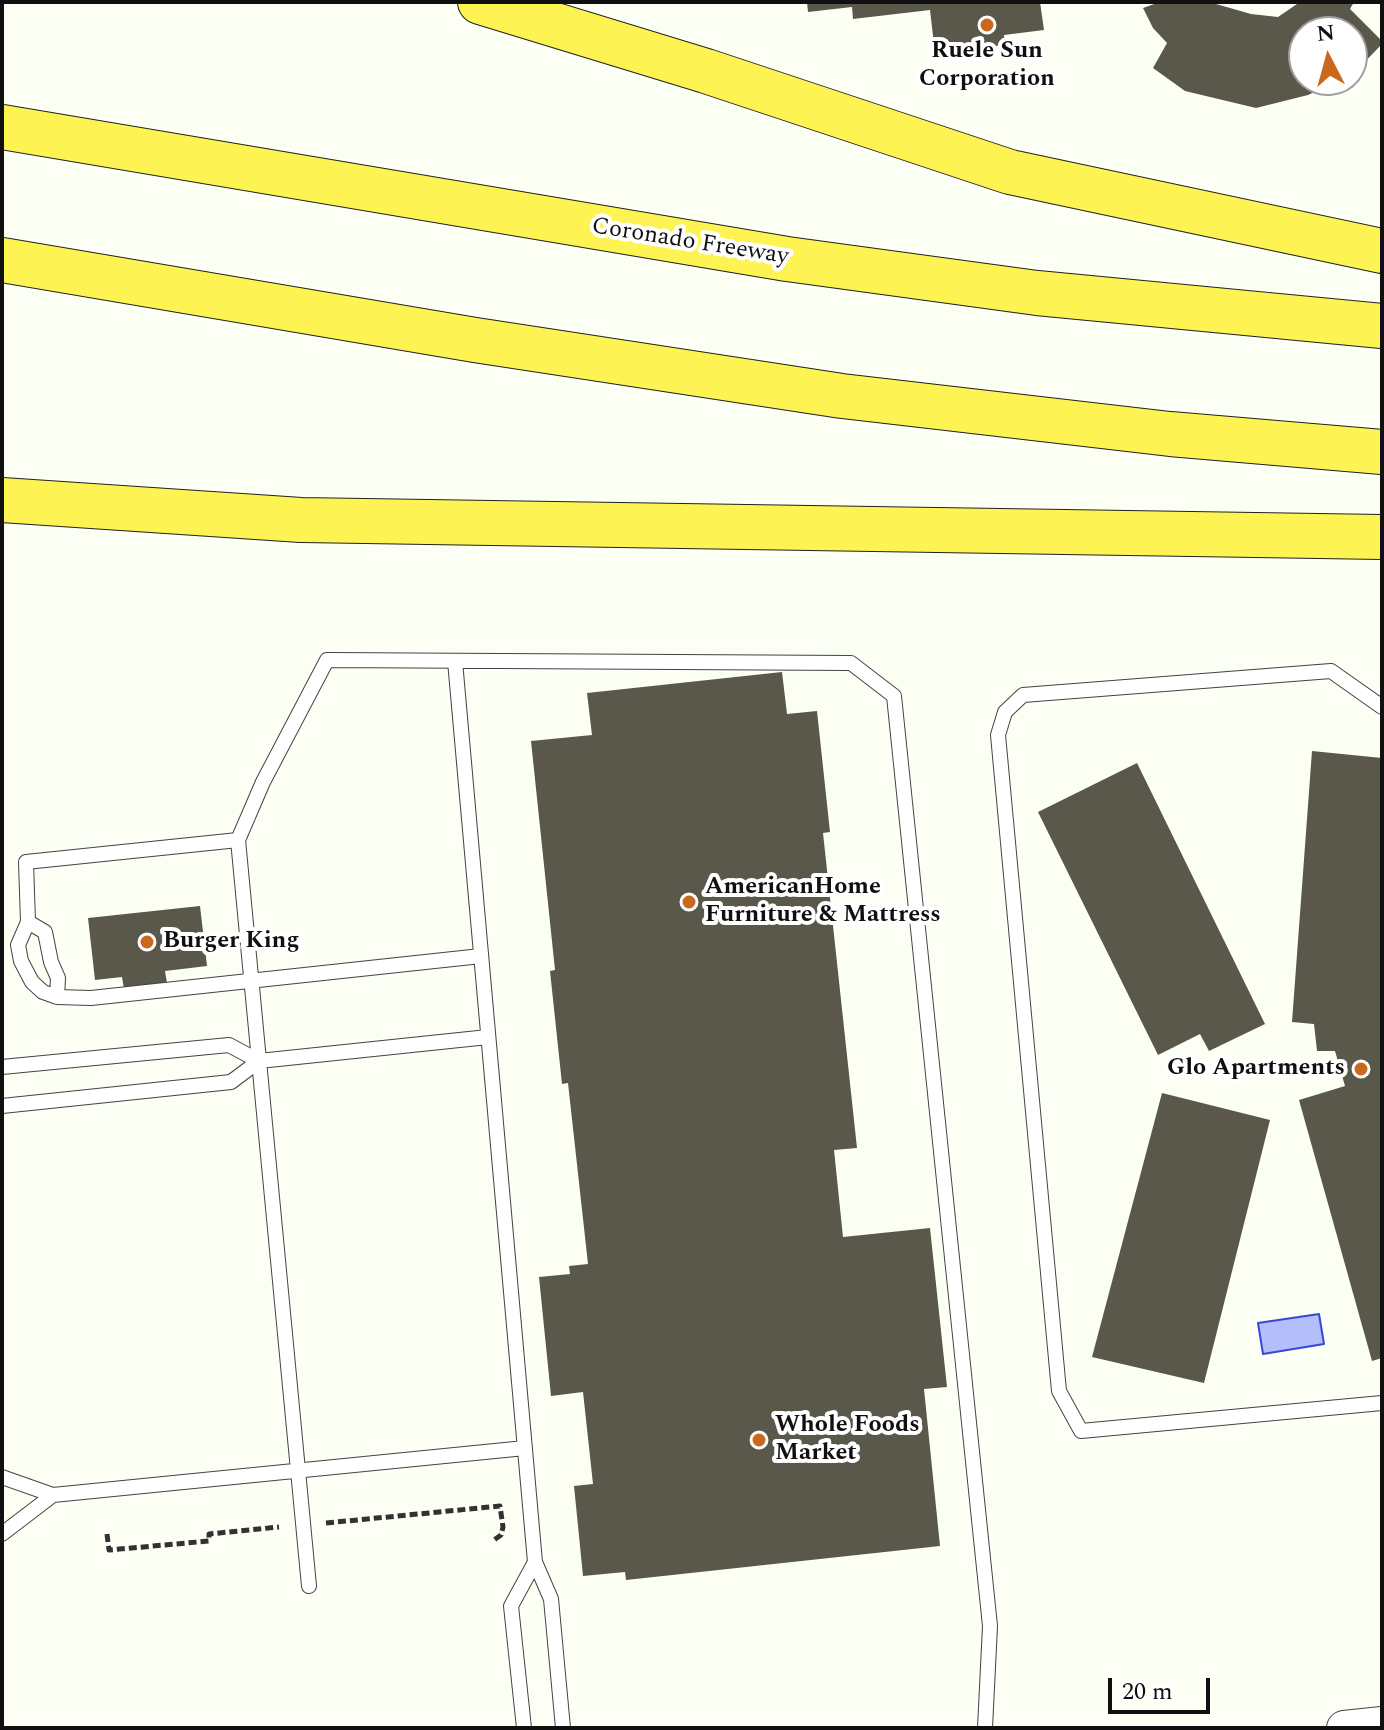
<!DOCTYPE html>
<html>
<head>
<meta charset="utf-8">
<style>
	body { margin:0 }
	#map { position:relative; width:1384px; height:1730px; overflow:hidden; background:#fcfff3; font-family:Spectral,serif }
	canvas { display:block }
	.frame { position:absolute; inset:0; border:4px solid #101010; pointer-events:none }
	.north { position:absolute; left:1288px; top:16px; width:80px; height:80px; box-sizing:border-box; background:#fff; border:2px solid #9f9f9f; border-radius:50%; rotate:354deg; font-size:22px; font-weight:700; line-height:32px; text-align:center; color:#101010 }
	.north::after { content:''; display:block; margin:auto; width:28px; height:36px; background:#ca691e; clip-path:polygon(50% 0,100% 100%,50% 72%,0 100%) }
	.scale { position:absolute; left:1108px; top:1678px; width:102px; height:36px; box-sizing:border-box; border:4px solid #101010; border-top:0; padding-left:10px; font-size:24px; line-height:28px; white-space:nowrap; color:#101010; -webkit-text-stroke:6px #fff; paint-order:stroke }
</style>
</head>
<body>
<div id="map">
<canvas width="1384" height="1730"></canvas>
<div class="frame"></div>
<div class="north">N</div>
<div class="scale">20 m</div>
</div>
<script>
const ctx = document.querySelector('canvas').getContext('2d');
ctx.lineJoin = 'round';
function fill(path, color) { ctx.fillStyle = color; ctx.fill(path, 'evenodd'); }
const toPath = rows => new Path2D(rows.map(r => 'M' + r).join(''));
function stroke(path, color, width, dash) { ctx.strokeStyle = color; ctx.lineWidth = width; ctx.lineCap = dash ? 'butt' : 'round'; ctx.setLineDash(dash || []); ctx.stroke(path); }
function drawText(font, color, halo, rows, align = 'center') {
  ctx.font = font + ' Spectral,serif'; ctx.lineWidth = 8; ctx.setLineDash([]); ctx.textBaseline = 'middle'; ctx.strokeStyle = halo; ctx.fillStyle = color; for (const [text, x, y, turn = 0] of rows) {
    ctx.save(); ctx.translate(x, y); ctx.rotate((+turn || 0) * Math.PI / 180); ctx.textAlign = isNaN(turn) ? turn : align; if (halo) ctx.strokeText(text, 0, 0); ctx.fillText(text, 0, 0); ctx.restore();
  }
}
const water = toPath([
	[1319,1314,1324,1344,1263,1354,1258,1323,1319,1314]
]);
fill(water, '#b4befa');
stroke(water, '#3648d6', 2);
fill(toPath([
	[807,2,1040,2,1044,30,1004,35,1005,45,935,53,930,10,853,19,852,7,808,12],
	[1160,2,1217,2,1216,4,1251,14,1278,17,1297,4,1296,2,1354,2,1350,9,1382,41,1382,44,1352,75,1352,32,1304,32,1304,80,1340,80,1308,95,1256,108,1185,91,1153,68,1167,43,1153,28,1143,8],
	[782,672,787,714,817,711,830,832,823,833,857,1148,834,1150,843,1237,930,1228,947,1387,924,1389,940,1546,626,1580,625,1572,583,1576,574,1486,593,1484,583,1392,551,1396,539,1277,570,1274,569,1266,588,1264,568,1083,562,1084,550,971,555,970,531,741,592,735,587,693],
	[1312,751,1382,758,1382,1358,1372,1361,1299,1100,1345,1086,1335,1051,1317,1051,1314,1024,1292,1022],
	[1137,763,1265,1024,1209,1051,1200,1034,1158,1055,1038,812],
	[200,906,207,966,165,971,167,983,124,989,122,977,95,980,88,918],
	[1162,1093,1270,1120,1204,1383,1092,1357]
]), '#5a584b');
const service = toPath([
	[455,661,535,1562,551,1599,563,1728],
	[1382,707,1331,671,1023,695,1005,712,998,735,1059,1391,1081,1431,1382,1403],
	[238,840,26,862,28,922,18,945,21,961,32,982,43,992,57,997,91,998,481,956],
	[28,922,45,932,51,962,58,978,57,997],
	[2,1067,229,1045,259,1061],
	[2,1106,231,1082,259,1061,488,1037],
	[2,1477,53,1495,525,1448],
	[2,1534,53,1495],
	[309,1586,238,840,263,782,327,660,851,663,894,696,990,1626,985,1728],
	[524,1728,511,1606,535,1562]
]);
const tertiary = toPath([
	[1344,1728,1382,1724]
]);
const motorway = toPath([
	[480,2,706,71,1010,172,1382,251],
	[2,127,787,259,1037,293,1382,326],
	[2,260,475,340,842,396,1170,434,1382,452],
	[2,500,301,520,1382,537]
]);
stroke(service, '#434343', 16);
stroke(tertiary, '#434343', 36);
stroke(motorway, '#212121', 46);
stroke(toPath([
	[326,1523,500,1506,503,1527,501,1535,494,1540],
	[107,1534,109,1550,209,1541,209,1534,279,1527]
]), '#323232', 5, [8, 4]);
stroke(service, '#fff', 14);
stroke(tertiary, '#fff', 34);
stroke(motorway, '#fdf353', 44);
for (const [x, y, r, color] of [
	[987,25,8,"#ca691e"],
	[689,902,8,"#ca691e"],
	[147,942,8,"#ca691e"],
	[1361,1069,8,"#ca691e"],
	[759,1440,8,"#ca691e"]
]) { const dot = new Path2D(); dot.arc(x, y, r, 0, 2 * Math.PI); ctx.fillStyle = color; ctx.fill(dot); stroke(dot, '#fff', 3); }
drawText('bold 24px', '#101010', '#fff', [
	["Ruele Sun",987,52,"center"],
	["Corporation",987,80,"center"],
	["AmericanHome",705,888],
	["Furniture & Mattress",705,916],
	["Burger King",163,942],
	["Glo Apartments",1345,1069,"right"],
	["Whole Foods",775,1426],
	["Market",775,1454]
], 'left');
drawText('24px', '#101010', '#fff', [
	["Coronado Freeway",690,243,9]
]);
</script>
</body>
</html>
